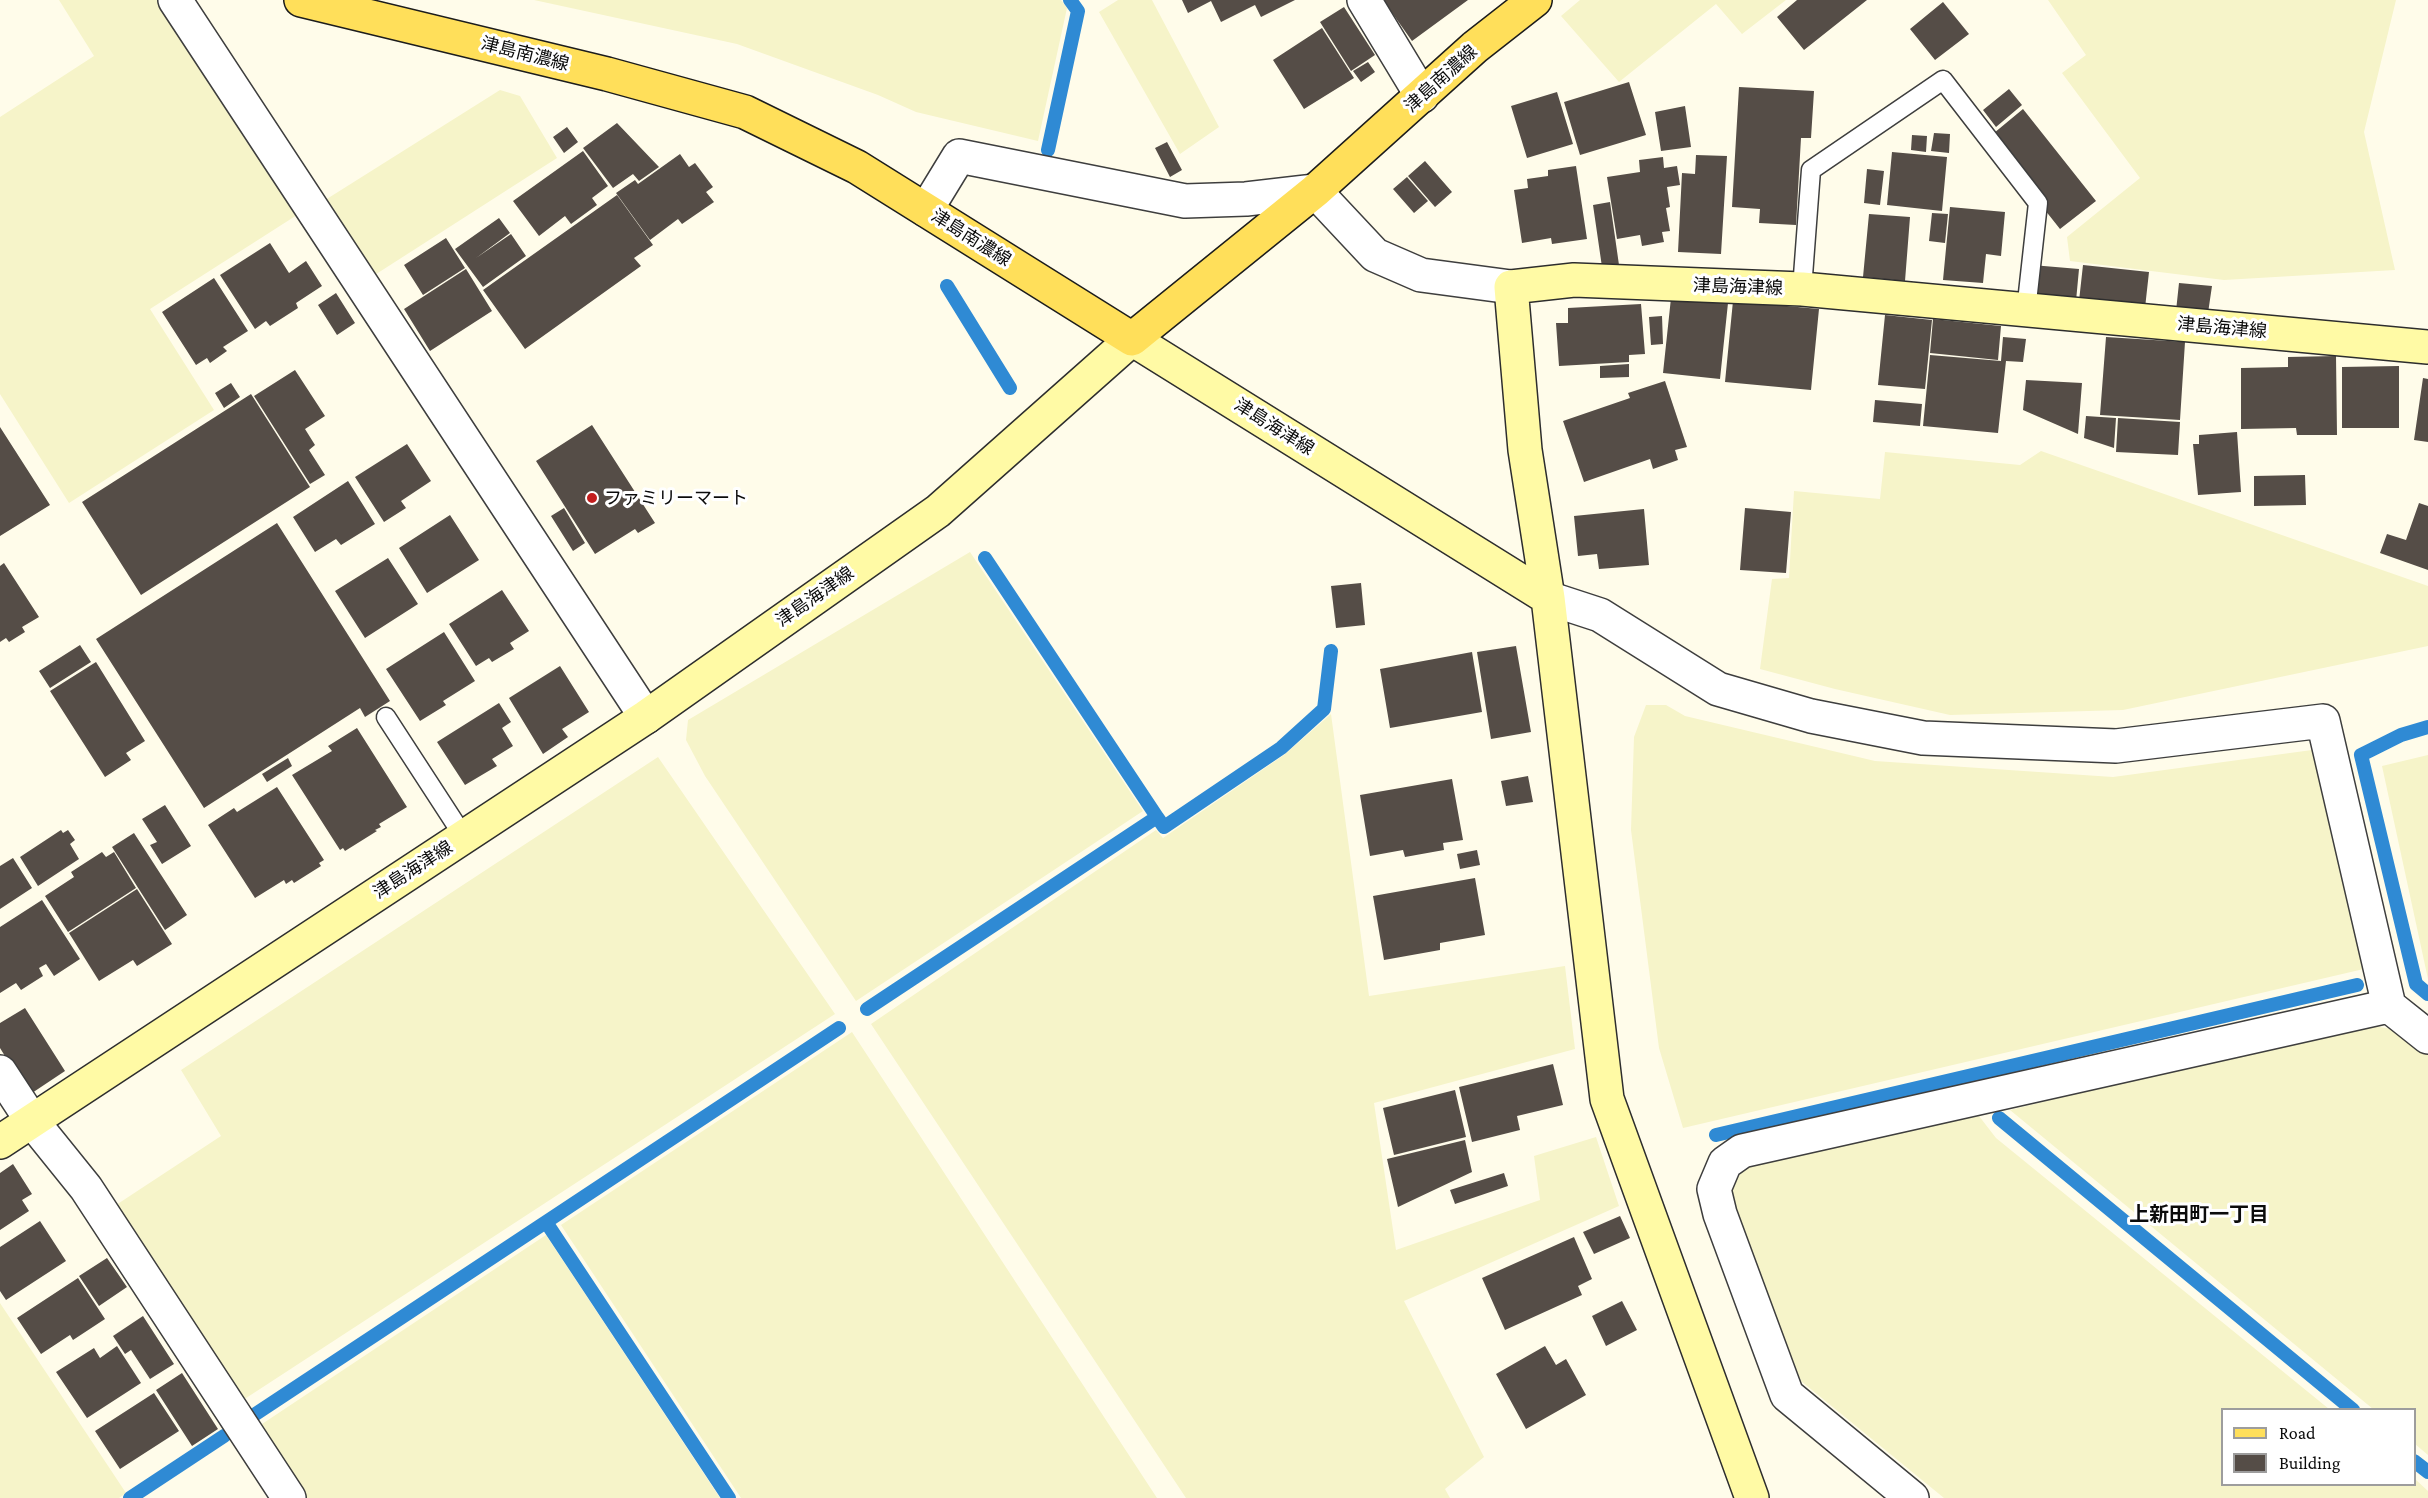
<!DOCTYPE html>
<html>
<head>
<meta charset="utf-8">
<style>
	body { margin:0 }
	#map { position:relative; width:2428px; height:1498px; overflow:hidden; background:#fffcea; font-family:"Crimson Pro",serif }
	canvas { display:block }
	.legend { position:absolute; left:2221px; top:1408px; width:195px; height:78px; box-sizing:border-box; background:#fff; border:2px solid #9d9d9d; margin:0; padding:8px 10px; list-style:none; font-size:18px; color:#0b0b0b }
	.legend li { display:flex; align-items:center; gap:12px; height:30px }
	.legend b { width:30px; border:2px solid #9d9d9d }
</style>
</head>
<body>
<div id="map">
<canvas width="2428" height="1498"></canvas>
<ul class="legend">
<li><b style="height:8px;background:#ffdf5a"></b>Road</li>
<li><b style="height:16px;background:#554d47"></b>Building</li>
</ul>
</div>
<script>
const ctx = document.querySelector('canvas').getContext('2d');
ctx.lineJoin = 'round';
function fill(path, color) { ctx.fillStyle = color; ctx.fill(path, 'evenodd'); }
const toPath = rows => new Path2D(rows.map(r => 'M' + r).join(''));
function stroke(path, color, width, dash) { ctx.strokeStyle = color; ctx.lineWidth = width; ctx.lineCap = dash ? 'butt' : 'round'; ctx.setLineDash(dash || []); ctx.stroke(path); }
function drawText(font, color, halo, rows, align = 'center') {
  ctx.font = font + ' "Crimson Pro","Noto Sans JP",serif'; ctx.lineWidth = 6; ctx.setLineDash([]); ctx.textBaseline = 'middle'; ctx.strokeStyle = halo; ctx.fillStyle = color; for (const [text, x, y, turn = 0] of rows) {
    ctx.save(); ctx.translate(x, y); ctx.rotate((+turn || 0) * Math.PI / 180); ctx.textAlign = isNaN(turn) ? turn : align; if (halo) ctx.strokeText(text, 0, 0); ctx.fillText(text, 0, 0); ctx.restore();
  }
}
fill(toPath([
	[59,0,161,0,297,215,150,309,214,410,69,503,0,394,0,117,94,56],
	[534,0,1061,0,1067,8,1038,141,916,112,878,95,737,44],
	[1118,0,1152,0,1219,127,1180,154,1099,12],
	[1580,0,1786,0,1742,34,1716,4,1619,82,1561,16],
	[2048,0,2396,0,2364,132,2395,270,2224,280,2070,261,2067,237,2140,178,2062,73,2086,55],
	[500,90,520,96,557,158,370,278,322,202],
	[2041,451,2428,586,2428,646,2123,710,1950,715,1835,689,1760,669,1772,579,1789,578,1794,491,1880,499,1885,452,2020,465],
	[970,552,1143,811,856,1001,705,776,686,740,688,720],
	[1646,705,1666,705,1685,716,1875,761,2113,777,2312,750,2368,968,1683,1128,1659,1048,1631,830,1634,737],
	[1331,714,1369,996,1565,966,1575,1049,1374,1103,1396,1250,1540,1200,1534,1156,1596,1137,1619,1206,1404,1301,1484,1457,1445,1489,1450,1498,1186,1498,871,1024,1156,830,1163,838,1284,755],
	[2428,755,2428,979,2382,766],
	[658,757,835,1014,240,1402,113,1207,221,1136,181,1070],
	[2360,1024,2399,1030,2428,1054,2428,1455,2415,1444,2414,1410,2373,1409,2010,1110],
	[852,1032,1157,1498,741,1498,561,1225],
	[1979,1116,1996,1138,2329,1409,2222,1410,2222,1484,2414,1484,2415,1479,2428,1491,2428,1498,1944,1498,1801,1381,1737,1220,1732,1187,1741,1173,1760,1160],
	[546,1235,720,1498,302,1498,256,1428],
	[0,1303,126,1493,119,1498,0,1498]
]), '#f6f4c9');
stroke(toPath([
	[1048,150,1078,11,1070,0],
	[947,286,1010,388],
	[2428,727,2401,735,2361,755,2416,984,2428,994],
	[1157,817,1164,827,1281,748,1324,709,1331,651],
	[867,1009,1157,817,985,558],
	[1999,1118,2353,1410],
	[1716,1135,2357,985],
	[251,1417,546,1222],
	[2414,1461,2428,1472],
	[130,1498,224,1436],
	[729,1498,546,1222,839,1028]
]), '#2f8ad4', 14);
fill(toPath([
	[1182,0,1295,0,1261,17,1255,5,1221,22,1211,1,1188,13],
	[1383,0,1468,0,1412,41],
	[1797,0,1867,0,1804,50,1777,17],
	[1943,2,1969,34,1935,60,1910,29],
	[1344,7,1375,55,1351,71,1320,22],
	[1322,28,1354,78,1304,109,1273,60],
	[1368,62,1375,72,1361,82,1353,71],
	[1629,82,1646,135,1580,155,1564,102],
	[1739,87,1814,91,1811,138,1801,138,1796,225,1759,223,1760,209,1732,207],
	[2009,89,2022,105,1996,127,1983,110],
	[1557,92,1573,144,1527,158,1511,106],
	[1685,106,1691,147,1661,151,1655,112],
	[2023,109,2096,201,2060,229,1988,138],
	[617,123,659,167,639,181,633,174,613,188,583,148],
	[567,127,578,142,564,153,553,137],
	[1934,133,1950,134,1949,153,1931,151],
	[1912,135,1927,136,1926,152,1911,150],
	[1167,142,1182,170,1170,177,1155,148],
	[583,151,608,186,592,198,597,205,571,224,565,216,539,236,513,201],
	[1892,152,1947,157,1942,211,1887,205],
	[680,154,689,167,695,163,713,187,706,192,714,202,682,224,678,219,650,240,616,193,635,180,638,184],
	[1696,155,1727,156,1721,254,1678,252,1682,173,1695,174],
	[1663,157,1664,168,1677,166,1680,185,1667,187,1670,207,1666,208,1670,231,1662,232,1664,242,1642,246,1640,235,1617,239,1607,177,1640,172,1639,160],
	[1425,161,1452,192,1435,207,1408,176],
	[1576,166,1587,239,1552,244,1551,238,1522,243,1514,190,1528,188,1527,179,1548,176,1548,170],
	[1867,169,1884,171,1880,205,1864,203],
	[1407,177,1428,201,1414,213,1393,189],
	[617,195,653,245,634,258,641,266,525,349,483,290],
	[1610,202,1619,265,1602,267,1593,205],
	[1950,207,2005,212,2001,256,1986,254,1983,283,1943,280],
	[1932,213,1948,214,1945,243,1929,241],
	[1869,214,1910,217,1905,281,1863,277],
	[499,218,510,233,476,258,511,234,526,256,483,287,455,249],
	[446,238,465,268,423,295,404,265],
	[270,243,289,273,306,261,322,286,296,303,298,308,270,326,266,321,255,329,220,275],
	[2032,265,2079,269,2076,301,2029,297],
	[2083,265,2149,272,2145,308,2079,301],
	[466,269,492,311,430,351,404,309],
	[214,278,248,331,223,347,227,351,210,363,207,358,196,365,162,312],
	[2179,283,2212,286,2208,313,2176,311],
	[336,293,355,323,337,335,318,305],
	[1671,298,1728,303,1720,379,1663,373],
	[1733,301,1819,309,1811,390,1725,382],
	[1641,304,1645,354,1629,355,1629,362,1559,366,1556,323,1568,323,1568,308],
	[1885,315,1932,320,1925,389,1878,385],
	[1662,316,1663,344,1651,345,1649,317],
	[1933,319,2001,326,1998,360,1930,353],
	[2003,337,2026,339,2023,362,2006,361,1998,433,1923,426,1930,355,2001,361],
	[2106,337,2185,342,2180,420,2100,415],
	[2336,356,2337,435,2297,435,2296,428,2241,429,2241,368,2288,367,2288,357],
	[1629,364,1629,377,1600,378,1600,366],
	[2399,366,2399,428,2342,428,2342,367],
	[295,370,325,416,305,429,315,445,309,450,325,475,310,484,254,396],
	[2423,378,2428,379,2428,442,2414,440],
	[2026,380,2082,383,2078,434,2023,410],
	[1665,381,1687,447,1675,450,1678,460,1653,469,1650,459,1584,482,1563,421,1630,398,1628,393],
	[231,383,240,397,224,408,215,393],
	[251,394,310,487,141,595,82,502],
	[1875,400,1922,404,1920,426,1873,422],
	[2086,416,2116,418,2114,448,2084,438],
	[2118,418,2180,422,2178,455,2116,452],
	[592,425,655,523,638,533,635,529,595,554,536,461],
	[0,427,50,505,0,536],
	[2237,432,2241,492,2198,495,2193,444,2199,444,2199,435],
	[407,444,431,481,401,501,406,508,384,522,355,477],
	[2305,475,2306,505,2254,506,2254,476],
	[348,481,375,524,341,545,336,539,315,552,293,517],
	[2419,503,2428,506,2428,570,2380,553,2387,534,2406,540],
	[564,508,585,543,573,551,551,516],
	[1745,508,1791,512,1786,573,1740,570],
	[1644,509,1649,565,1599,569,1597,554,1578,556,1574,516],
	[450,515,479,560,427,593,399,548],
	[277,523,390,701,365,717,360,708,204,808,96,639],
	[388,558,418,604,365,638,335,591],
	[4,563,39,617,22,627,25,632,9,642,6,638,0,642,0,566],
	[1361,583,1365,625,1336,628,1331,586],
	[502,590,529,631,510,643,514,649,492,662,489,658,476,666,449,624],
	[444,632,475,681,443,701,446,705,420,721,386,669],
	[80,645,91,662,50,688,39,671],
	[1516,646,1531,732,1491,739,1477,652],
	[1472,652,1482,712,1390,728,1380,669],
	[96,662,145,741,126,753,131,760,105,777,50,691],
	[560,666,589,712,562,729,568,737,543,754,509,698],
	[499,703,511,722,502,728,513,746,492,759,497,766,465,785,437,742],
	[357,728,407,807,379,824,381,827,375,830,377,831,345,851,343,848,340,850,292,775,332,751,328,746],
	[288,758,292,766,267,782,262,774],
	[1528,776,1533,802,1506,806,1501,781],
	[1452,779,1463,840,1443,843,1444,850,1405,857,1403,850,1370,856,1360,795],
	[277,787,324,860,319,863,321,866,294,883,292,880,286,884,284,880,255,898,208,825,234,808,237,812],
	[165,805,191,846,162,864,150,845,157,842,142,819],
	[61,830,63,833,68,830,75,840,70,844,79,859,38,886,20,857],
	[134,833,187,915,165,930,112,847],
	[1477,850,1480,865,1460,869,1457,854],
	[102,852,106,857,114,852,136,888,68,932,45,896,74,877,71,872],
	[13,858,32,888,0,909,0,866],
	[1475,878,1485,935,1440,943,1440,950,1384,960,1373,896],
	[137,889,172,944,137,966,133,960,99,981,69,933],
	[42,900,80,959,54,976,46,964,39,968,43,976,21,990,16,983,0,993,0,927],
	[25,1008,65,1071,29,1095,0,1048,0,1023],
	[1553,1064,1563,1105,1517,1116,1520,1130,1472,1142,1459,1087],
	[1455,1090,1466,1137,1394,1155,1383,1108],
	[1465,1140,1472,1172,1398,1207,1387,1159],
	[13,1164,32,1194,22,1200,29,1211,0,1230,0,1173],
	[1504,1173,1508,1186,1455,1204,1450,1190],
	[1620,1216,1630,1238,1594,1254,1583,1232],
	[40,1221,66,1261,6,1300,0,1291,0,1247],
	[1574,1237,1592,1279,1578,1286,1582,1295,1505,1330,1482,1278],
	[107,1258,127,1287,99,1306,79,1276],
	[78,1278,105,1319,73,1340,70,1335,41,1354,17,1318],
	[1622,1301,1637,1330,1606,1346,1592,1316],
	[143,1316,174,1364,150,1379,131,1350,125,1354,113,1336],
	[117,1346,141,1383,87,1418,56,1372,94,1348,100,1358],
	[1545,1346,1556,1365,1566,1359,1586,1395,1526,1429,1496,1374],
	[182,1373,218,1429,192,1446,156,1390],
	[154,1393,179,1431,120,1469,95,1431]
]), '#554d47');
const lane = toPath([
	[1802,289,1811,170,1943,80,2038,203,2026,311],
	[386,717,464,837]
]);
const street = toPath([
	[175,0,646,717],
	[1364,0,1422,96],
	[926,210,959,156,1185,201,1246,199,1315,191,1375,255,1421,275,1511,287],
	[1548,598,1600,615,1718,689,1811,716,1923,738,2116,746,2323,721,2389,1006,2428,1037],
	[0,1072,32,1121,86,1188,289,1498],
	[1912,1498,1787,1395,1720,1214,1714,1189,1725,1163,1742,1151,2389,1006]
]);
const secondary = toPath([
	[0,1142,646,717,938,511,1132,339,1548,598],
	[1752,1498,1607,1099,1548,598,1525,450,1511,287,1574,280,1802,289,2428,347]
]);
const primary = toPath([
	[301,0,607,74,745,112,857,167,1132,339,1315,191,1475,47,1535,0]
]);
stroke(lane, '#3e3e3e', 21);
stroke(street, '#3e3e3e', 36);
stroke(secondary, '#2d2d2d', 36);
stroke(primary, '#1c1c1c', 36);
stroke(lane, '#fff', 18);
stroke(street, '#fff', 33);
stroke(secondary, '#fffaa5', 33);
stroke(primary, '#ffdf5a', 33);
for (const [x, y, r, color] of [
	[592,498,6,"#c21d1d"]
]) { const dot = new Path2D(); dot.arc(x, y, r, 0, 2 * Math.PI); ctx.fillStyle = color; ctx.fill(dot); stroke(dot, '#fff', 2); }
drawText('18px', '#0b0b0b', '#fff', [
	["津島南濃線",525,54,14],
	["津島南濃線",1441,79,-42],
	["津島南濃線",971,238,32],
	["津島海津線",1738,287,2],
	["津島海津線",2222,328,5],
	["津島海津線",1274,427,32],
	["津島海津線",815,597,-35],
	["津島海津線",413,870,-33]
]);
drawText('18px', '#0b0b0b', '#fff', [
	["ファミリーマート",604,498]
], 'left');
drawText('bold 20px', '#0b0b0b', '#fff', [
	["上新田町一丁目",2199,1215]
]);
</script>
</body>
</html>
